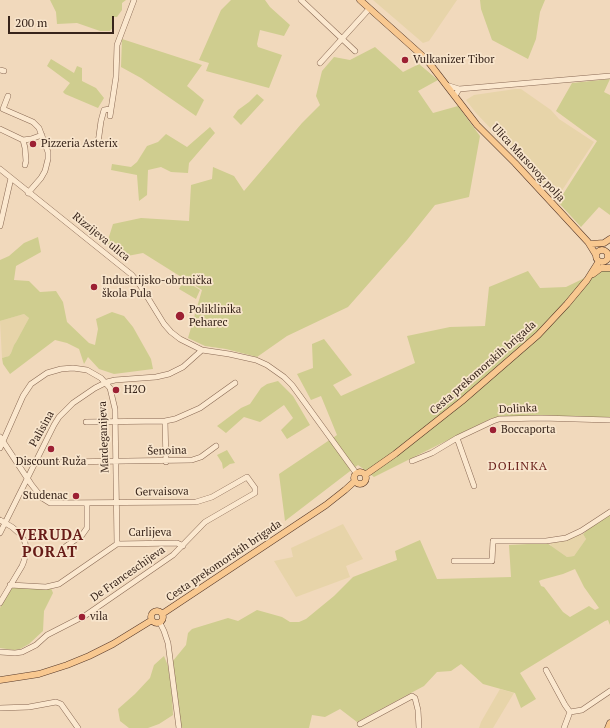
<!DOCTYPE html>
<html>
<head>
<meta charset="utf-8">
<style>
	body { margin:0 }
	#map { position:relative; width:610px; height:728px; overflow:hidden; background:#f1d9bc; font-family:"PT Serif",serif }
	canvas { display:block }
	.scale { position:absolute; left:8px; top:16px; width:106px; height:18px; box-sizing:border-box; border:2px solid #37241a; border-top:0; padding-left:5px; font-size:12px; line-height:14px; white-space:nowrap; color:#37241a; -webkit-text-stroke:3px #f8e5cc; paint-order:stroke }
</style>
</head>
<body>
<div id="map">
<canvas width="610" height="728"></canvas>
<div class="scale">200 m</div>
</div>
<script>
const ctx = document.querySelector('canvas').getContext('2d');
ctx.lineJoin = 'round';
function fill(path, color) { ctx.fillStyle = color; ctx.fill(path, 'evenodd'); }
const toPath = rows => new Path2D(rows.map(r => 'M' + r).join(''));
function stroke(path, color, width, dash) { ctx.strokeStyle = color; ctx.lineWidth = width; ctx.lineCap = dash ? 'butt' : 'round'; ctx.setLineDash(dash || []); ctx.stroke(path); }
function drawText(font, color, halo, rows, align = 'center') {
  ctx.font = font + ' "PT Serif",serif'; ctx.lineWidth = 3.5; ctx.setLineDash([]); ctx.textBaseline = 'middle'; ctx.strokeStyle = halo; ctx.fillStyle = color; for (const [text, x, y, turn = 0] of rows) {
    ctx.save(); ctx.translate(x, y); ctx.rotate((+turn || 0) * Math.PI / 180); ctx.textAlign = isNaN(turn) ? turn : align; if (halo) ctx.strokeText(text, 0, 0); ctx.fillText(text, 0, 0); ctx.restore();
  }
}
fill(toPath([
	[373,0,457,0,429,41,423,43],
	[515,89,521,89,551,110,559,119,594,142,559,195,557,196,552,193,476,113,466,100,474,95],
	[24,314,29,318,16,342,14,345,11,353,9,356,2,358,0,321],
	[343,524,363,559,346,566,350,577,296,597,274,561,293,557,291,548],
	[583,534,586,539,574,556,567,557,551,546,550,542,563,540],
	[500,689,514,693,493,728,479,728,481,722]
]), '#e7d4a9');
fill(toPath([
	[50,0,126,0,122,3,122,10,117,17,112,17,114,26,110,31,100,31,77,23,57,24,56,12],
	[231,0,265,0,270,7,290,25,284,36,260,30,257,44,258,47,282,55,269,88,206,71,209,63,199,60,221,10],
	[480,0,545,0,540,12,536,39,528,59,492,40,481,9],
	[122,39,202,65,187,86,204,100,196,116,141,78,121,67],
	[375,47,403,72,419,64,438,80,418,91,433,113,458,106,480,136,469,197,435,205,407,240,348,307,287,336,257,357,226,349,205,346,188,338,202,290,143,253,122,257,107,243,113,224,141,218,189,221,191,185,212,179,213,167,234,176,244,191,302,123,320,105,316,96,322,71,334,57,350,60],
	[51,59,74,73,77,66,82,68,82,81,96,88,104,98,98,108,65,94,63,92,70,83,47,66],
	[610,79,604,92,610,95,610,215,599,207,581,227,558,202,597,141,556,111,572,83],
	[257,94,264,100,241,125,233,117,238,110,249,102],
	[210,127,215,133,189,163,188,173,171,172,161,167,148,170,147,195,139,201,137,175,111,170,112,164,131,167,137,162,147,146,158,142,166,134,187,147],
	[38,237,41,252,16,266,14,280,29,281,40,292,56,291,63,302,67,322,89,343,95,345,98,329,96,319,112,312,124,316,133,327,151,359,153,369,114,374,99,369,88,357,84,364,79,349,67,343,55,340,10,374,3,364,2,358,9,356,11,353,14,345,16,342,29,318,24,314,0,321,0,260,9,256,24,243],
	[528,271,540,288,566,287,599,271,610,271,610,418,596,418,541,415,492,418,374,477,358,465,285,521,279,474,337,435,321,396,311,400,297,374,313,368,312,344,324,339,352,375,333,385,341,396,415,363,407,336,450,327,485,326,489,287],
	[184,280,200,290,196,299,179,289],
	[278,381,293,396,310,425,287,439,281,430,293,418,284,405,260,422,244,417,226,433,217,426,241,408,250,404,261,388,267,384],
	[227,450,235,463,230,464,223,469,222,463,217,455],
	[610,514,610,625,608,620,605,621,520,673,536,699,521,708,515,693,483,684,461,664,451,671,437,672,424,686,357,722,340,709,325,717,312,715,309,728,180,728,172,662,186,645,188,633,192,629,228,618,238,621,257,610,282,617,290,622,299,622,306,619,334,596,353,577,397,560,395,551,420,540,437,579,511,577,509,545,547,543,567,557,574,556,586,539,583,534,597,521],
	[575,569,584,587,599,608,595,610,589,606,570,617,563,612,544,587,541,586,539,581,541,580,563,574],
	[11,587,51,588,53,593,44,611,43,631,29,644,20,649,14,650,0,648,0,608],
	[164,656,168,666,172,695,173,715,159,724,148,728,129,728,120,721,118,709,135,694,150,678,154,665]
]), '#cfcd8f');
const minor = toPath([
	[301,0,355,51],
	[320,63,369,9],
	[0,70,4,71],
	[446,85,459,89],
	[8,96,3,109,33,122,39,128,48,152,48,159,45,171,41,178,28,193],
	[455,96,459,89,610,76],
	[110,116,116,77,117,45,134,0],
	[0,129,23,140,31,139,42,135],
	[23,140,25,148,26,161,25,165],
	[98,143,101,121,104,110,110,109],
	[0,169,132,275,140,285,164,324,171,332,180,339,202,350,229,354,256,360,267,365,284,377,292,385,356,473],
	[0,226,11,178],
	[165,421,166,462],
	[86,422,165,421,175,419,200,408,235,383],
	[0,437,31,484,42,498,50,503,196,502,212,497,247,477,255,488,255,493,205,522,173,555,86,615,47,635,36,645,22,652,15,653,0,652],
	[457,438,474,486],
	[0,448,23,396,31,384,47,373,61,369,73,368,87,370,101,378,110,388,115,409,117,544],
	[412,461,432,453,457,438,493,421,499,419,541,418,610,420],
	[62,462,192,460,201,457,216,446],
	[0,520,12,527,20,534,25,542,26,550,24,561,22,566,0,603],
	[0,533,54,425,59,417,73,403,95,388,107,382,115,380,156,377,169,374,183,367,202,350],
	[65,547,82,535,87,528,87,503],
	[454,561,492,561,493,541,546,541,566,538,581,531,610,512],
	[10,585,46,587,59,584,117,544,177,543,183,546],
	[160,623,164,631,168,643,179,728],
	[546,670,565,705,570,712],
	[0,708,29,707,56,702,61,704,78,728],
	[570,712,582,710,610,691],
	[360,724,412,696,415,698,418,710,419,728],
	[564,728,570,712]
]);
const major = toPath([
	[360,0,427,60,477,125,515,163,588,242,596,255],
	[591,244,604,243,610,239],
	'596 256a6 6 0 1 1 12 0a6 6 0 1 1-12 0Z',
	[593,274,601,268,610,268],
	'354 478a6 6 0 1 1 12 0a6 6 0 1 1-12 0Z',
	[365,475,395,454,462,401,538,335,567,304,587,280,599,261],
	'151 617a6 6 0 1 1 12 0a6 6 0 1 1-12 0Z',
	[162,614,326,505,345,490,355,481],
	[0,680,39,674,67,665,89,656,113,644,152,620],
	[608,728,610,723]
]);
stroke(minor, '#896954', 6);
stroke(major, '#563829', 7);
stroke(minor, '#fbe8cf', 5);
stroke(major, '#f8c890', 6);
for (const [x, y, r, color] of [
	[405,60,4,"#9c2033"],
	[33,144,4,"#9c2033"],
	[94,287,4,"#9c2033"],
	[180,316,5,"#9c2033"],
	[116,390,4,"#9c2033"],
	[493,430,4,"#9c2033"],
	[51,449,4,"#9c2033"],
	[76,496,4,"#9c2033"],
	[82,617,4,"#9c2033"]
]) { const dot = new Path2D(); dot.arc(x, y, r, 0, 2 * Math.PI); ctx.fillStyle = color; ctx.fill(dot); stroke(dot, '#f8e5cc', 1.5); }
drawText('11px', '#37241a', '#f8e5cc', [
	["Vulkanizer Tibor",413,60],
	["Pizzeria Asterix",41,144],
	["Industrijsko-obrtnička",102,281],
	["škola Pula",102,294],
	["Poliklinika",189,310],
	["Peharec",189,323],
	["H2O",124,390],
	["Boccaporta",501,430],
	["Discount Ruža",51,462,"center"],
	["Studenac",68,496,"right"],
	["vila",90,617]
], 'left');
drawText('11px', '#37241a', '#f8e5cc', [
	["Ulica Marsovog polja",528,163,47],
	["Rizzijeva ulica",101,237,39],
	["Cesta prekomorskih brigada",483,368,-41],
	["Dolinka",518,409,-3],
	["Palisina",42,429,-61],
	["Mardeganijeva",104,437,-92],
	["Šenoina",167,451,-2],
	["Gervaisova",162,492,-1],
	["Carlijeva",150,533],
	["Cesta prekomorskih brigada",224,561,-34],
	["De Franceschijeva",128,574,-35]
]);
ctx.letterSpacing = '1px';
drawText('12px', '#671c17', '#f8e5cc', [
	["DOLINKA",518,467]
]);
ctx.letterSpacing = '0px';
ctx.letterSpacing = '1px';
drawText('bold 15px', '#671c17', '#f8e5cc', [
	["VERUDA",50,536],
	["PORAT",50,553]
]);
ctx.letterSpacing = '0px';
</script>
</body>
</html>
